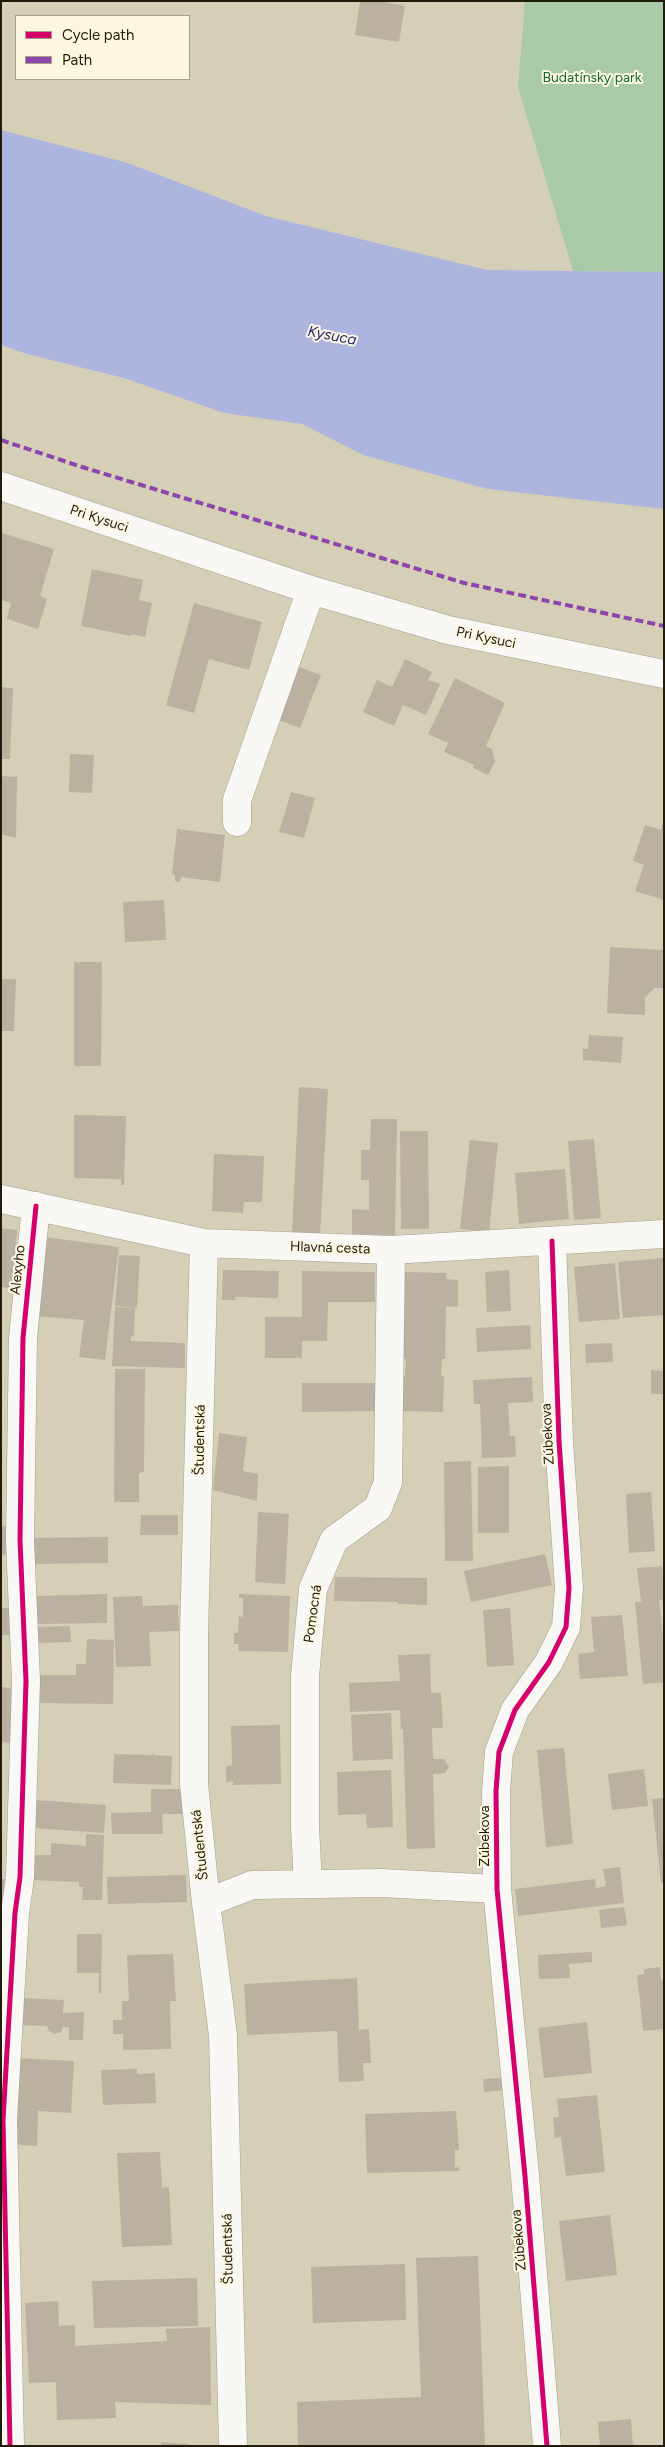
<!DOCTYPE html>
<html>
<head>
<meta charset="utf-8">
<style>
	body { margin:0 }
	#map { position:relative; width:665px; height:2447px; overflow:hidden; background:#d5cfb8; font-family:Figtree,sans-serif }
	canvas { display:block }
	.frame { position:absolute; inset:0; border:2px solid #201b0b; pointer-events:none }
	.legend { position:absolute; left:15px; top:15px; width:175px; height:65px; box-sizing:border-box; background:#fdf7e1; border:1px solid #a59f8b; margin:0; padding:6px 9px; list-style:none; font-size:15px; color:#201b0b }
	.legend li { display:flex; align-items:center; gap:10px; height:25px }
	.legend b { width:25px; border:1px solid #a59f8b }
</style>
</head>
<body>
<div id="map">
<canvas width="665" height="2447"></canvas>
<div class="frame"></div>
<ul class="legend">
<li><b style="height:6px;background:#d6006c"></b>Cycle path</li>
<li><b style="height:6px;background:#8e44ad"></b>Path</li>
</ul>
</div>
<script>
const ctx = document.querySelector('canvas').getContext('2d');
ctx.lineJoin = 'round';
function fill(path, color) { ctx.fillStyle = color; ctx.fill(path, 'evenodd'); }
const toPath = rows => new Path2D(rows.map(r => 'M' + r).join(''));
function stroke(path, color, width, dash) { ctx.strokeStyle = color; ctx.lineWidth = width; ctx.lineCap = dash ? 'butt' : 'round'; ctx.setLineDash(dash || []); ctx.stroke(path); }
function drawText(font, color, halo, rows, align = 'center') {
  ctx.font = font + ' Figtree,sans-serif'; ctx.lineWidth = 4; ctx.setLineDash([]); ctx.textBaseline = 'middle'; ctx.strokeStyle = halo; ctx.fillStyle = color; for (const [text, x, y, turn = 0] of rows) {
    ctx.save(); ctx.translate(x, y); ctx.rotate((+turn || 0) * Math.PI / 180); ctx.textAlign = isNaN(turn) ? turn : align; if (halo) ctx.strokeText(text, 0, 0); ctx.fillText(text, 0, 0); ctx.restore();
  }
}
fill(toPath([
	[525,1,664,1,664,272,573,271,518,87]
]), '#a8caa7');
fill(toPath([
	[1,130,128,163,266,216,487,270,664,272,664,509,488,489,363,455,302,424,224,413,124,378,27,354,1,345]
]), '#acb5de');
fill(toPath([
	[360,1,379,1,405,6,399,42,355,35],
	[2,533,54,549,40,596,47,599,38,629,7,619,11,603,1,600],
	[92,569,143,580,139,600,152,603,145,637,132,634,131,636,81,626],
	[194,603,262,622,249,670,209,659,194,713,166,705],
	[405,659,432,672,428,680,440,684,426,715,403,705,394,726,363,712,377,680,392,687],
	[296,666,321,675,300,728,276,719],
	[455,678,505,703,486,746,492,749,495,762,488,775,473,768,474,765,444,752,448,743,428,734],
	[1,687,13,688,10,759,1,759],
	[70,754,94,755,92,793,69,792],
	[1,776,17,777,16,838,1,834],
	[291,792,315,798,304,838,279,832],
	[663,822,664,822,664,900,635,891,644,865,633,861,645,825,661,830],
	[177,829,225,835,220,882,181,877,180,882,175,881,175,875,172,874],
	[164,900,166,940,125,942,123,902],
	[610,947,664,950,664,988,655,988,645,997,645,1015,607,1013],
	[74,962,102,962,101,1066,74,1066],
	[1,979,16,979,14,1031,1,1031],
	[589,1035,623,1037,621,1063,583,1060,583,1049,588,1049],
	[299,1087,328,1089,320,1235,292,1234],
	[74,1115,126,1116,124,1185,121,1185,121,1179,74,1178],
	[371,1119,397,1119,395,1235,352,1234,352,1209,369,1210,369,1180,361,1180,361,1150,370,1150],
	[400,1131,428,1131,429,1229,401,1229],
	[594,1139,601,1218,574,1220,568,1141],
	[470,1140,498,1143,489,1232,460,1229],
	[214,1154,264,1156,262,1202,244,1202,243,1213,212,1211],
	[565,1169,569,1219,519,1224,515,1173],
	[1,1228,17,1230,12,1288,1,1287],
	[45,1237,119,1247,105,1360,79,1357,84,1320,35,1316],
	[119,1255,140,1256,137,1308,115,1306],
	[663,1258,664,1315,623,1318,618,1262],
	[615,1263,620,1319,579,1322,574,1267],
	[223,1270,279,1271,278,1298,235,1297,235,1300,222,1300],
	[509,1270,511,1311,487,1312,485,1272],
	[302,1271,375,1272,375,1302,328,1302,327,1341,302,1341,302,1358,265,1358,265,1317,302,1317],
	[405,1272,447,1273,446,1279,458,1280,458,1307,446,1306,445,1359,442,1359,441,1376,444,1376,443,1412,402,1411,403,1376,405,1376,406,1359,403,1359],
	[115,1307,135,1308,134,1337,131,1336,131,1341,185,1343,185,1368,112,1366],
	[530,1325,531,1349,477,1352,476,1328],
	[612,1343,613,1362,586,1363,585,1344],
	[115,1369,145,1369,144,1472,139,1473,139,1502,114,1502],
	[651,1370,664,1371,664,1394,651,1394],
	[532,1377,533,1402,508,1403,510,1436,515,1436,516,1457,482,1458,480,1404,474,1404,473,1380],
	[302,1383,378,1383,378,1411,302,1412],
	[219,1433,247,1437,243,1471,258,1474,257,1501,213,1490],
	[471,1461,473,1561,445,1561,444,1462],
	[509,1466,509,1533,478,1533,478,1467],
	[651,1492,655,1551,629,1553,626,1494],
	[258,1512,289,1514,285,1584,255,1582],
	[141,1515,178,1515,178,1535,140,1535],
	[1,1526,6,1526,7,1555,1,1554],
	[108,1537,108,1563,32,1564,31,1538],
	[545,1554,552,1585,471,1602,464,1571],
	[662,1566,664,1600,659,1600,664,1647,664,1682,643,1684,635,1602,641,1602,637,1568],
	[335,1577,427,1578,427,1605,398,1604,398,1602,334,1601],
	[107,1594,107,1623,37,1624,36,1596],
	[239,1594,290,1596,288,1652,238,1651,239,1644,234,1644,234,1633,238,1633,239,1616,243,1617,243,1598,239,1598],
	[142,1596,143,1606,178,1605,179,1631,149,1632,151,1666,116,1667,113,1597],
	[1,1608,12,1608,12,1635,1,1635],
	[510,1608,514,1665,487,1667,483,1610],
	[622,1615,628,1676,580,1679,578,1654,594,1652,591,1617],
	[70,1626,71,1642,38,1643,37,1627],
	[87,1639,114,1640,113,1704,37,1703,38,1675,76,1675,76,1664,86,1664],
	[430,1654,431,1693,441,1693,443,1728,432,1728,433,1759,444,1759,449,1767,445,1773,433,1774,435,1848,407,1849,403,1729,401,1729,400,1710,350,1712,349,1683,400,1681,398,1655],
	[1,1687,14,1688,12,1743,1,1742],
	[391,1713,393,1759,353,1761,351,1715],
	[280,1725,281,1784,233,1785,233,1782,226,1782,226,1766,232,1766,231,1726],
	[564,1748,573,1844,546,1847,537,1750],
	[152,1753,154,1755,172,1756,171,1785,113,1783,114,1754,152,1755],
	[644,1769,648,1806,612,1810,608,1774],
	[391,1770,393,1827,367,1828,366,1814,338,1815,337,1772],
	[151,1789,183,1789,183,1814,162,1814,163,1834,112,1834,111,1813,151,1812],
	[664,1798,664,1883,661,1883,652,1799],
	[35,1800,106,1805,104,1833,33,1828],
	[86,1834,104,1835,102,1900,82,1900,83,1887,79,1887,79,1882,30,1880,32,1855,51,1855,51,1843,86,1846],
	[620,1867,624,1903,518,1916,515,1889,595,1879,596,1888,606,1886,603,1869],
	[186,1875,187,1902,108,1904,107,1877],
	[1,1879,6,1879,6,1908,1,1908],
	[624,1907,627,1925,601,1928,599,1910],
	[77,1934,102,1934,101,1993,99,1993,99,1973,77,1973],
	[592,1952,592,1962,569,1964,570,1978,539,1979,538,1955],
	[173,1954,176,2001,170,2001,171,2049,123,2050,123,2034,113,2034,113,2020,122,2020,122,2001,129,2001,127,1955],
	[660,1967,661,1981,664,1980,664,2029,643,2031,637,1975,644,1974,644,1969],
	[357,1978,359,2030,369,2029,371,2063,363,2063,364,2081,339,2082,337,2031,247,2035,244,1984],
	[20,1998,64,2000,63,2013,84,2012,83,2040,69,2040,69,2027,63,2027,61,2032,55,2034,49,2031,47,2026,18,2025],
	[587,2022,592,2073,544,2078,538,2028],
	[16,2058,74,2061,71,2113,38,2111,37,2146,11,2144],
	[137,2069,137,2074,155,2073,156,2103,103,2105,101,2070],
	[503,2078,504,2090,484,2092,483,2079],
	[597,2095,605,2172,566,2176,561,2137,555,2138,553,2118,559,2117,557,2099],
	[456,2111,459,2150,455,2150,455,2168,459,2167,459,2171,367,2173,365,2114],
	[160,2152,162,2188,169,2187,172,2245,122,2247,117,2153],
	[610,2215,617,2275,566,2281,559,2221],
	[478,2256,485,2446,298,2446,297,2402,421,2397,416,2258],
	[405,2264,406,2320,313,2323,311,2267],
	[197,2278,198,2326,94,2328,92,2281],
	[58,2301,59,2326,75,2325,75,2346,167,2341,166,2329,210,2327,211,2405,115,2402,116,2418,57,2420,56,2382,29,2383,25,2303],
	[631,2419,633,2446,600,2446,598,2422],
	[161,2442,189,2444,189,2446,161,2446]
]), '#bab1a0');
const minor = toPath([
	[1,486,311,590,448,630,664,674],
	[237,822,237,800,311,590],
	[1,1199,204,1243,391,1250,664,1234],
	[204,1243,194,1635,194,1784,206,1903,223,2035,233,2446],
	[308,1884,305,1827,305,1676,313,1589,334,1540,378,1508,388,1482,391,1250],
	[206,1903,252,1885,381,1883,497,1889],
	[10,2446,3,2120,15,1913,20,1877,26,1681,20,1540,23,1338,36,1206],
	[547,2446,525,2176,497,1889,496,1791,499,1752,515,1710,549,1662,566,1627,569,1588,559,1441,552,1241]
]);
stroke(minor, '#a49f8d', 29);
stroke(minor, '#f9f8f4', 28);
stroke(toPath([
	[1,440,82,467,464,583,664,626]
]), '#8e44ad', 4, [8, 4]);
stroke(toPath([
	[10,2446,3,2120,15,1913,20,1877,26,1681,20,1540,23,1338,36,1206],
	[547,2446,525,2176,497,1889,496,1791,499,1752,515,1710,549,1662,566,1627,569,1588,559,1441,552,1241]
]), '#d6006c', 5);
drawText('14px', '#11663a', '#fdf7e1', [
	["Budatínsky park",592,78]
]);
drawText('14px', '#201b0b', '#fdf7e1', [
	["Pri Kysuci",99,519,18],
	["Pri Kysuci",486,638,12],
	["Hlavná cesta",330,1248,2],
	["Alexyho",18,1270,-84],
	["Zúbekova",548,1434,-93],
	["Študentská",200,1440,-89],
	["Pomocná",313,1614,-82],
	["Zúbekova",485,1836,-90],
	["Študentská",200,1845,-96],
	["Zúbekova",519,2240,-95],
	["Študentská",228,2249,-91]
]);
drawText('italic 15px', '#212472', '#fdf7e1', [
	["Kysuca",332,336,11]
]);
</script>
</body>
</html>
